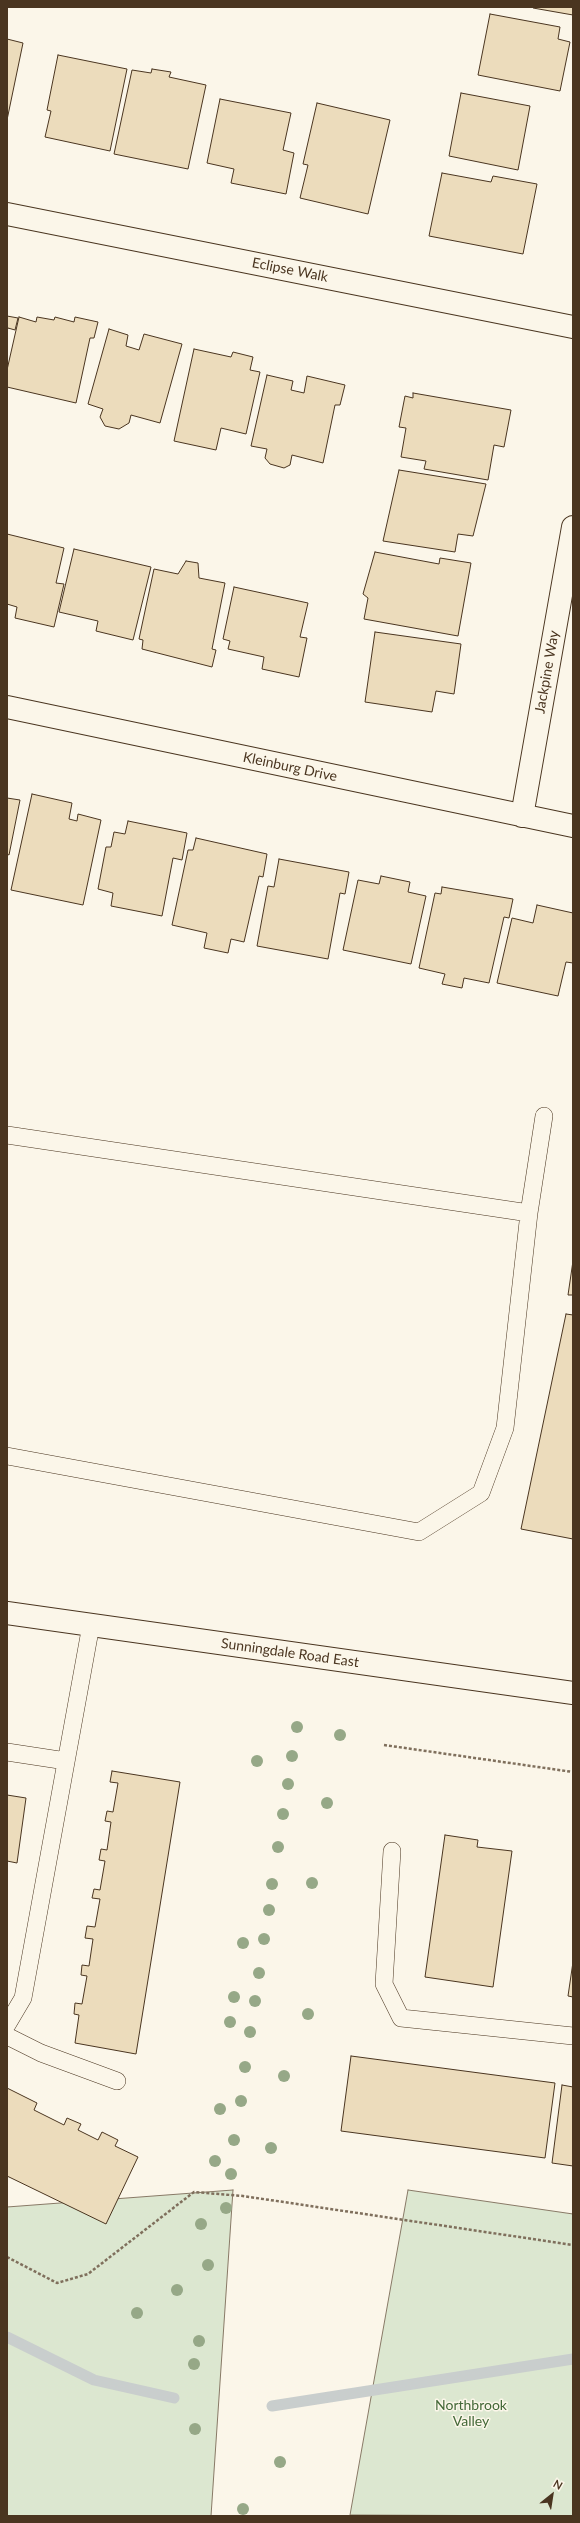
<!DOCTYPE html>
<html>
<head>
<meta charset="utf-8">
<style>
	body { margin:0 }
	#map { position:relative; width:580px; height:2523px; overflow:hidden; background:#fbf6e9; font-family:Lato,sans-serif }
	canvas { display:block }
	.frame { position:absolute; inset:0; border:8px solid #4a3520; pointer-events:none }
	.north { position:absolute; left:532px; top:2475px; width:40px; height:40px; -webkit-text-stroke:3px #fbf6e9; paint-order:stroke; rotate:30deg; font-size:11px; font-weight:700; line-height:16px; text-align:center; color:#4a3520 }
	.north::after { content:''; display:block; margin:auto; width:14px; height:18px; background:#4a3520; clip-path:polygon(50% 0,100% 100%,50% 72%,0 100%) }
</style>
</head>
<body>
<div id="map">
<canvas width="580" height="2523"></canvas>
<div class="frame"></div>
<div class="north">N</div>
</div>
<script>
const ctx = document.querySelector('canvas').getContext('2d');
ctx.lineJoin = 'round';
function fill(path, color) { ctx.fillStyle = color; ctx.fill(path, 'evenodd'); }
const toPath = rows => new Path2D(rows.map(r => 'M' + r).join(''));
function stroke(path, color, width, dash) { ctx.strokeStyle = color; ctx.lineWidth = width; ctx.lineCap = dash ? 'butt' : 'round'; ctx.setLineDash(dash || []); ctx.stroke(path); }
function drawText(font, color, halo, rows, align = 'center') {
  ctx.font = font + ' Lato,sans-serif'; ctx.lineWidth = 3; ctx.setLineDash([]); ctx.textBaseline = 'middle'; ctx.strokeStyle = halo; ctx.fillStyle = color; for (const [text, x, y, turn = 0] of rows) {
    ctx.save(); ctx.translate(x, y); ctx.rotate((+turn || 0) * Math.PI / 180); ctx.textAlign = isNaN(turn) ? turn : align; if (halo) ctx.strokeText(text, 0, 0); ctx.fillText(text, 0, 0); ctx.restore();
  }
}
const green = toPath([
	[233,2190,211,2516,7,2516,7,2207,233,2190],
	[408,2190,573,2214,573,2516,350,2515,408,2190]
]);
fill(green, '#dce7d0');
stroke(green, '#887966', 1);
stroke(toPath([
	[7,2337,94,2380,174,2398],
	[272,2406,573,2359]
]), '#c9cecd', 11);
const building = toPath([
	[533,7,573,7,573,15,533,8,533,7],
	[490,14,560,27,558,39,570,42,560,91,478,75,490,14],
	[7,39,23,43,7,120,7,39],
	[58,55,127,69,110,151,45,137,51,111,47,110,58,55],
	[152,69,171,72,169,77,206,85,188,169,114,154,132,70,151,73,152,69],
	[461,93,530,106,518,170,449,156,461,93],
	[220,99,291,113,283,150,294,153,286,194,231,183,234,169,207,163,220,99],
	[317,103,390,120,368,214,300,198,308,165,303,164,317,103],
	[442,173,491,182,493,176,537,184,523,254,429,236,442,173],
	[7,316,18,318,15,330,8,328,7,331,7,316],
	[19,317,36,322,37,317,54,320,55,317,74,322,75,317,98,322,94,338,90,338,76,403,7,387,7,370,19,317],
	[109,329,128,335,126,346,139,350,144,334,182,344,160,423,131,415,129,423,119,429,105,426,100,417,103,409,88,404,109,329],
	[194,349,231,357,233,352,253,357,250,370,260,372,246,434,221,428,216,450,174,441,194,349],
	[267,375,293,381,291,390,304,393,307,376,345,385,340,405,335,405,323,463,292,455,290,465,284,468,270,464,265,458,267,449,251,446,267,375],
	[413,393,511,410,504,447,494,445,488,480,424,469,426,461,401,457,406,428,399,427,405,396,413,398,413,393],
	[399,470,486,484,473,536,458,534,455,552,383,541,399,470],
	[7,534,64,548,56,583,64,584,54,627,15,618,17,607,7,604,7,534],
	[74,549,151,567,133,640,96,631,98,621,59,612,74,549],
	[375,552,439,564,440,558,471,563,458,636,364,619,368,598,363,594,375,552],
	[186,561,198,563,199,578,225,583,212,649,216,650,212,667,142,649,143,640,139,639,154,569,178,574,186,561],
	[234,587,308,603,300,637,307,638,299,677,262,669,264,657,228,649,230,641,223,639,234,587],
	[375,632,461,644,454,694,436,691,432,712,365,702,375,632],
	[32,794,72,803,69,819,77,821,78,814,101,820,83,905,11,890,32,794],
	[7,798,20,800,9,855,7,854,7,798],
	[128,821,187,833,182,860,173,858,162,916,111,906,113,893,98,889,106,847,111,847,114,832,125,834,128,821],
	[196,838,267,854,263,877,259,876,244,942,231,939,228,953,204,948,207,933,172,925,188,850,193,850,196,838],
	[279,859,349,872,345,894,340,893,328,959,257,946,268,886,274,887,279,859],
	[381,876,410,882,408,892,426,896,411,964,343,950,358,880,379,884,381,876],
	[442,887,513,899,509,918,504,917,489,983,464,978,462,988,442,984,445,974,419,968,435,893,441,894,442,887],
	[537,905,573,913,573,963,566,962,558,996,497,983,512,918,533,923,537,905],
	[573,1261,573,1295,568,1295,573,1261],
	[566,1314,573,1315,573,1539,521,1529,566,1314],
	[112,1771,180,1782,136,2054,75,2043,79,2015,74,2014,75,2003,82,2004,87,1976,81,1975,82,1965,89,1966,93,1939,85,1938,87,1926,95,1927,100,1899,92,1898,94,1889,100,1890,105,1861,99,1860,101,1849,107,1850,111,1822,105,1821,107,1811,113,1812,118,1783,110,1782,112,1771],
	[7,1795,26,1798,17,1863,7,1861,7,1795],
	[445,1835,478,1840,477,1847,512,1851,493,1987,425,1977,445,1835],
	[573,1962,573,1997,568,1996,573,1962],
	[351,2056,555,2083,545,2158,341,2131,351,2056],
	[562,2085,573,2087,573,2166,552,2163,562,2085],
	[7,2088,37,2103,34,2110,64,2125,67,2118,81,2124,78,2130,98,2140,102,2132,118,2140,115,2146,138,2157,106,2224,7,2176,7,2088]
]);
fill(building, '#ecdcbc');
stroke(building, '#4a3520', 1);
const service = toPath([
	[7,1135,529,1213,505,1428,481,1493,419,1532,7,1456],
	[529,1213,544,1116],
	[7,1752,66,1761],
	[392,1851,384,1984,401,2018,573,2036],
	[7,2025,23,1998,91,1625],
	[7,2036,41,2053,117,2081]
]);
const minor = toPath([
	[7,214,573,327],
	[7,707,573,826],
	[522,816,573,527]
]);
const secondary = toPath([
	[7,1613,573,1693]
]);
stroke(service, '#4a3520', 18);
stroke(minor, '#4a3520', 24);
stroke(secondary, '#4a3520', 24);
stroke(toPath([
	[384,1745,573,1772],
	[7,2257,57,2283,88,2274,194,2192,243,2196,573,2245]
]), '#7f6f5c', 2.5, [3, 2]);
stroke(service, '#fbf6e9', 17);
stroke(minor, '#fbf6e9', 22);
stroke(secondary, '#fbf6e9', 22);
ctx.fillStyle = '#96a887';
for (const [x, y] of [
	[297,1727],
	[340,1735],
	[292,1756],
	[257,1761],
	[288,1784],
	[327,1803],
	[283,1814],
	[278,1847],
	[312,1883],
	[272,1884],
	[269,1910],
	[264,1939],
	[243,1943],
	[259,1973],
	[234,1997],
	[255,2001],
	[308,2014],
	[230,2022],
	[250,2032],
	[245,2067],
	[284,2076],
	[241,2101],
	[220,2109],
	[234,2140],
	[271,2148],
	[215,2161],
	[231,2174],
	[226,2208],
	[201,2224],
	[208,2265],
	[177,2290],
	[137,2313],
	[199,2341],
	[194,2364],
	[195,2429],
	[280,2462],
	[243,2509]
]) { ctx.beginPath(); ctx.arc(x, y, 6, 0, 2 * Math.PI); ctx.fill(); }
drawText('14px', '#4a3520', '#fbf6e9', [
	["Eclipse Walk",290,270,11],
	["Jackpine Way",547,672,-80],
	["Kleinburg Drive",290,767,12],
	["Sunningdale Road East",290,1653,8]
]);
drawText('14px', '#436837', '#fbf6e9', [
	["Northbrook",471,2405],
	["Valley",471,2421]
]);
</script>
</body>
</html>
